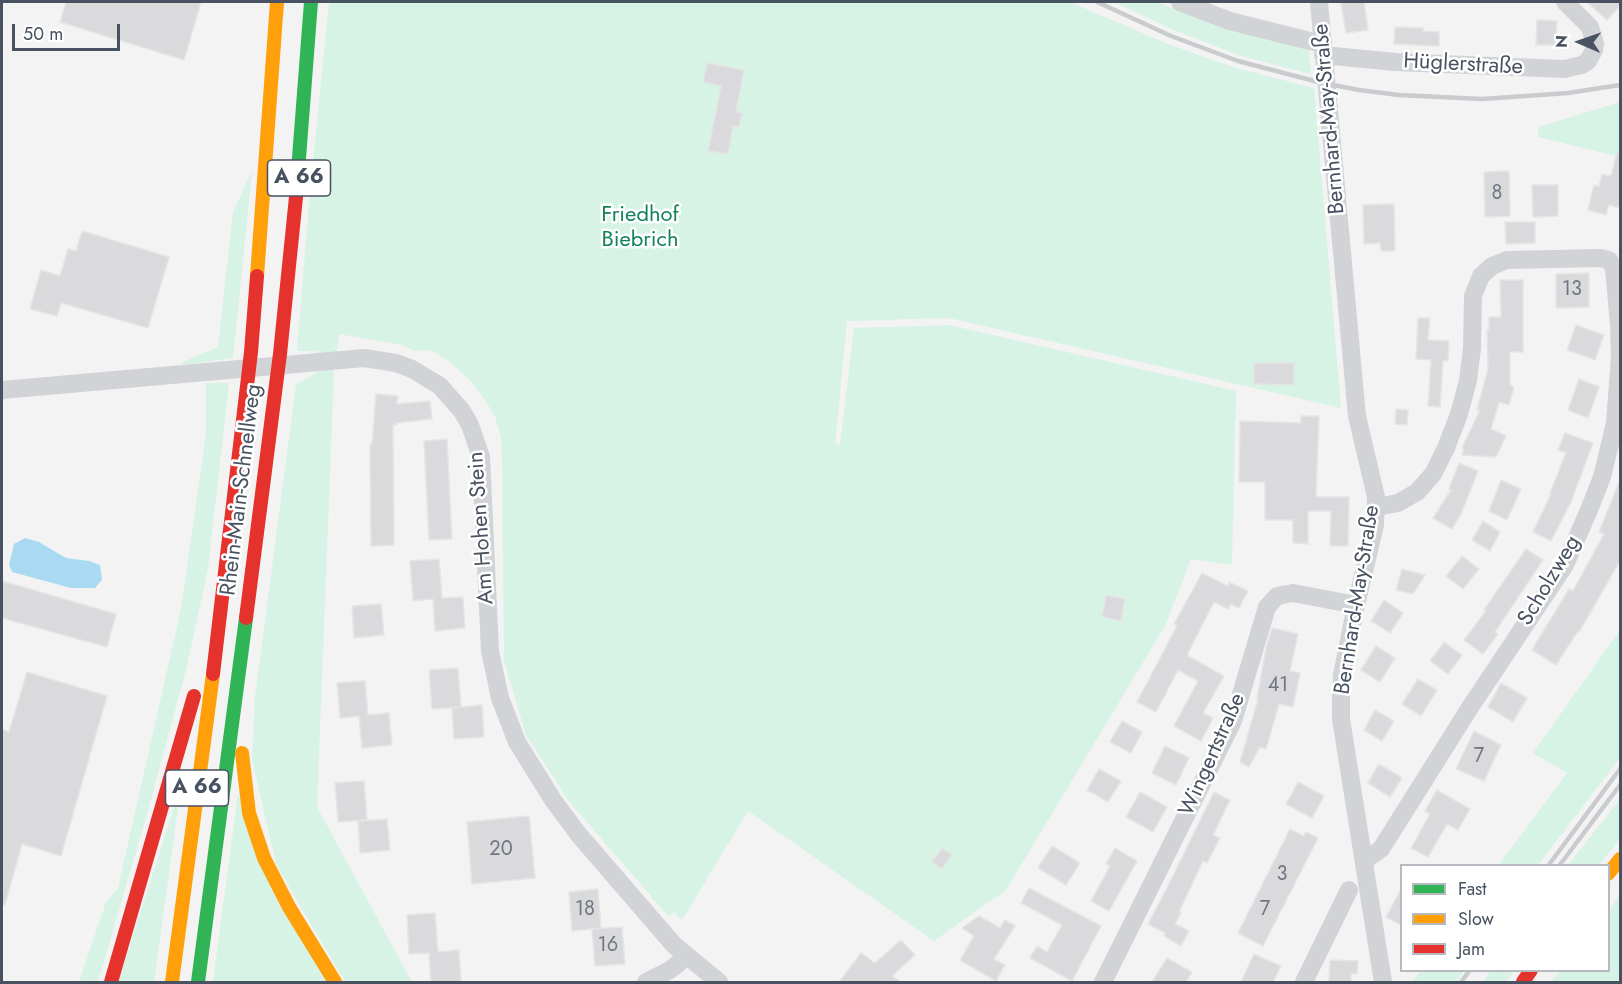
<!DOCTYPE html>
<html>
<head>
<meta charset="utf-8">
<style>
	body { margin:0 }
	#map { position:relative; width:1622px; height:984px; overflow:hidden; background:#f3f3f3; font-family:Jost,sans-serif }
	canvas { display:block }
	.frame { position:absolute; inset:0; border:3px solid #485261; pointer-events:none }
	.legend { position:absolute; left:1400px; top:864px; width:210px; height:108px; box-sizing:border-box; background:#fff; border:2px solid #b6bac0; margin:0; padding:8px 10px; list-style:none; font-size:18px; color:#485261 }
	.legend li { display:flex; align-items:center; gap:12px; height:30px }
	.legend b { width:30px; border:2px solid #b6bac0 }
	.north { position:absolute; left:1550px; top:12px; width:60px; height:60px; -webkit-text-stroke:4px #fff; paint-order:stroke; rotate:272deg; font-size:16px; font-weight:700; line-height:24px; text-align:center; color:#485261 }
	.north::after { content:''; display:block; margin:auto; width:21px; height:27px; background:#485261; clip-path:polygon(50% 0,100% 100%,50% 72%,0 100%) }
	.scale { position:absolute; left:12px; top:24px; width:108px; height:27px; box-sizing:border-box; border:3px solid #485261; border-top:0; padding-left:8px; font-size:18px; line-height:21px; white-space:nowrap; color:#485261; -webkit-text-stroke:4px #fff; paint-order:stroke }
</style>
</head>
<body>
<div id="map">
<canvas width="1622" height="984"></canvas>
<div class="frame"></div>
<ul class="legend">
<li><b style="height:8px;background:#30b455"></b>Fast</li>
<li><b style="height:8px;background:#ff9f0a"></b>Slow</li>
<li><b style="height:8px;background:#e5322d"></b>Jam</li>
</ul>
<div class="north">N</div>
<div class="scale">50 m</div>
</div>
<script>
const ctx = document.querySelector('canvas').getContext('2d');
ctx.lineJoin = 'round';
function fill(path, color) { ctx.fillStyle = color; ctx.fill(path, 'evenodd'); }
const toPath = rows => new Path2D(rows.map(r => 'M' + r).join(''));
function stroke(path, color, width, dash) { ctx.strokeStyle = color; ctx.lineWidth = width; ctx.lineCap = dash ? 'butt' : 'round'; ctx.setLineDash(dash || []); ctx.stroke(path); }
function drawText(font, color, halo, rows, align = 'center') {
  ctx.font = font + ' Jost,sans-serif'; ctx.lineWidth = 5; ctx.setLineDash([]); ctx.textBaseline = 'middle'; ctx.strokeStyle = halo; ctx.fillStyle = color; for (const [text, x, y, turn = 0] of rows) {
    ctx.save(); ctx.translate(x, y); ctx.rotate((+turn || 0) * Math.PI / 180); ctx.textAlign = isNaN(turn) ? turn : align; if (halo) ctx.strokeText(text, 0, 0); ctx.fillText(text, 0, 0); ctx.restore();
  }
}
fill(toPath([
	[329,2,1070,2,1168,44,1236,68,1314,88,1341,408,949,318,847,321,835,444,840,445,854,328,949,325,1236,391,1232,565,1191,559,1166,624,1006,890,934,941,748,811,682,920,674,912,669,917,568,800,526,735,504,661,502,455,501,437,495,417,487,403,473,383,451,363,431,350,415,351,402,345,339,334,334,370,317,807,412,982,345,982,276,864,252,759,255,697,296,385,316,373,318,351,297,351,309,204],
	[1114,2,1156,2,1202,19,1305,47,1309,50,1311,74,1241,56,1174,30],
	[1620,102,1620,157,1538,137,1538,127],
	[252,171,233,358,182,365,183,362,218,347,233,212],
	[206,383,229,383,208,568,187,666,147,814,98,982,79,982,106,902,118,888,181,609,206,434],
	[1620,630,1620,758,1538,865,1499,865,1567,773,1533,753],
	[181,786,154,982,118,982],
	[238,794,329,982,213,982],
	[1620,799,1620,839,1599,865,1568,865],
	[1620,895,1620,982,1551,982,1560,971,1608,970,1609,910],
	[1421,971,1421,970,1464,971,1456,982,1412,982],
	[1490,971,1490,970,1514,971,1506,982,1483,982]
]), '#d7f3e5');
fill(toPath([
	[25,538,39,542,66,558,89,561,100,565,102,580,95,588,71,588,12,572,9,565,14,544]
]), '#aadaf2');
const building = toPath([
	[66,2,201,2,184,60,60,22,66,2],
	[1341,2,1364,2,1368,30,1346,33,1341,2],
	[1587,2,1620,2,1620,6,1607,20,1587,2],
	[1537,20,1557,21,1555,45,1536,45,1537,20],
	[1395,27,1424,28,1423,31,1439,32,1439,46,1394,44,1395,27],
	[707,63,744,70,736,112,742,113,739,127,733,126,728,154,708,151,721,86,703,82,707,63],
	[1617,153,1620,154,1620,208,1609,205,1606,215,1588,210,1594,185,1599,187,1602,174,1611,176,1617,153],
	[1509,171,1510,216,1485,217,1484,172,1509,171],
	[1532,185,1558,185,1558,216,1533,217,1532,185],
	[1394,204,1395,251,1381,251,1380,243,1364,244,1363,205,1394,204],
	[1505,222,1535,222,1535,243,1506,244,1505,222],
	[82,231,169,257,148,328,61,303,57,316,30,309,41,270,60,276,68,249,76,251,82,231],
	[1589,273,1589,307,1556,308,1556,274,1589,273],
	[1500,280,1523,280,1523,352,1510,352,1510,385,1514,387,1509,405,1499,402,1491,429,1506,436,1496,457,1462,455,1464,449,1462,448,1480,410,1477,410,1488,369,1487,330,1489,330,1489,317,1501,317,1500,280],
	[1418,318,1430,318,1428,340,1449,341,1448,361,1443,360,1440,407,1428,406,1431,360,1416,359,1418,318],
	[1576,325,1604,335,1595,360,1567,350,1576,325],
	[1254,363,1294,363,1294,385,1254,384,1254,363],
	[1579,379,1599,387,1588,418,1568,410,1579,379],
	[376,394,398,396,397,404,430,401,432,419,396,423,396,425,393,425,394,545,371,546,370,444,372,444,376,394],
	[1396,409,1408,410,1407,425,1395,424,1396,409],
	[1301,416,1319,416,1316,497,1349,497,1348,546,1330,546,1331,511,1308,511,1308,544,1293,543,1293,520,1265,520,1265,482,1239,482,1240,421,1301,423,1301,416],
	[1565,433,1593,443,1571,502,1551,541,1533,532,1551,494,1550,493,1566,453,1558,450,1565,433],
	[447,439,452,539,429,540,424,441,447,439],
	[1459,463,1478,471,1461,514,1452,529,1433,518,1451,490,1449,489,1459,463],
	[1501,480,1521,489,1507,520,1489,511,1501,480],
	[1620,480,1620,561,1579,632,1578,631,1556,665,1532,650,1569,589,1573,591,1604,534,1599,532,1620,480],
	[1483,521,1500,532,1490,551,1472,540,1483,521],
	[1526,549,1543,560,1495,632,1498,634,1483,654,1464,640,1486,611,1484,610,1526,549],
	[1462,556,1479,569,1463,589,1446,576,1462,556],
	[439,559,442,598,463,597,465,628,435,631,433,599,413,601,410,561,439,559],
	[1402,569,1425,575,1413,594,1396,590,1402,569],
	[1202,573,1228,586,1229,582,1248,591,1239,608,1231,604,1228,609,1214,602,1188,653,1188,656,1224,676,1203,713,1213,718,1201,741,1174,726,1198,681,1178,670,1156,712,1137,702,1177,626,1174,624,1202,573],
	[2,581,116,614,107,647,2,618,2,581],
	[1106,595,1125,599,1121,621,1102,617,1106,595],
	[1384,600,1403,613,1390,633,1371,621,1384,600],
	[381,604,384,635,354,638,352,606,381,604],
	[1272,628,1298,634,1290,671,1300,673,1293,707,1279,704,1266,749,1260,747,1249,767,1240,762,1258,699,1257,699,1266,648,1272,628],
	[1444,642,1462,655,1448,674,1430,661,1444,642],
	[1376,646,1395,658,1380,682,1361,670,1376,646],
	[458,668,461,707,432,709,429,670,458,668],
	[27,672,107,696,61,856,22,844,5,905,2,904,2,729,9,732,27,672],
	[1418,679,1437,690,1421,716,1402,704,1418,679],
	[365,681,368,715,389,713,392,745,362,748,359,716,340,718,337,683,365,681],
	[1501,683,1527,698,1513,722,1488,707,1501,683],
	[482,705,484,737,454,739,452,708,482,705],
	[1375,710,1394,721,1382,741,1364,730,1375,710],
	[1122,721,1142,732,1131,753,1110,742,1122,721],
	[1474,731,1501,745,1484,781,1456,769,1474,731],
	[1165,746,1189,758,1176,785,1152,773,1165,746],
	[1379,764,1402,778,1390,797,1368,783,1379,764],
	[1099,769,1121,781,1108,802,1087,790,1099,769],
	[364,781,367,820,338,822,335,783,364,781],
	[1298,782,1324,796,1312,818,1286,804,1298,782],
	[1437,790,1470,809,1458,830,1447,824,1428,857,1411,848,1430,814,1425,811,1437,790],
	[1140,792,1167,807,1153,832,1126,817,1140,792],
	[1214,792,1230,800,1213,835,1220,838,1207,863,1203,861,1179,912,1181,913,1175,924,1189,931,1181,946,1164,936,1165,933,1148,924,1168,886,1214,792],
	[529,816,535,878,472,884,467,822,529,816],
	[387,819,390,850,360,853,358,821,387,819],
	[1290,829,1304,836,1306,832,1318,838,1263,946,1238,933,1290,829],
	[1052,846,1080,863,1066,885,1038,868,1052,846],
	[942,848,952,854,942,869,932,862,942,848],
	[1115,848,1137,861,1109,911,1091,901,1110,866,1106,864,1115,848],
	[1029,888,1101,926,1072,981,1030,958,1037,946,1047,952,1062,925,1021,903,1029,888],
	[598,889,601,928,572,931,569,892,598,889],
	[1401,889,1401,925,1386,917,1401,889],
	[435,913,438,952,459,950,461,982,431,982,429,953,409,954,407,915,435,913],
	[979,916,1000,928,1005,920,1015,926,994,959,1005,965,996,981,960,960,974,936,962,928,979,916],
	[622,927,625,964,595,966,592,929,622,927],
	[901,940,915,955,892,976,901,982,839,982,861,953,875,963,901,940],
	[1254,954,1281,966,1273,982,1241,982,1254,954],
	[1167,958,1192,972,1186,982,1152,982,1167,958],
	[1330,960,1358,961,1357,974,1351,973,1351,982,1329,982,1330,960]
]);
fill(building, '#dadadc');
stroke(building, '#e4e5e6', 1.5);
stroke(toPath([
	[1180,2,1230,21,1322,44],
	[1319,2,1357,416,1376,497,1375,525,1356,605,1342,675,1341,698,1341,719,1383,982],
	[1323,55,1395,62,1564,69,1582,65,1588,61,1594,50,1595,44,1590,27,1565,2],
	[2,390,364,358,396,363,412,369,440,386,462,411,470,425,481,457,490,651,500,698,517,742,553,800,579,835,674,945,719,982],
	[1364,861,1381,849,1469,709,1565,565,1589,510,1602,477,1615,423,1620,358,1619,325,1614,268,1609,260,1600,258,1507,260,1492,266,1481,276,1473,296,1472,348,1468,381,1459,414,1446,448,1433,474,1417,492,1398,503,1377,507],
	[646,982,670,970,686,957],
	[1103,982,1233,721,1267,607,1277,596,1293,593,1356,605],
	[1304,982,1349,890]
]), '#d1d3d6', 18);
stroke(toPath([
	[296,197,311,2],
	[198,982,246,618]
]), '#30b455', 14);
stroke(toPath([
	[257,276,277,2],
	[242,753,249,813,264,858,289,907,335,982],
	[1608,874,1620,859],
	[172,982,213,674]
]), '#ff9f0a', 14);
stroke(toPath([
	[246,618,280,354,296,197],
	[213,674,251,352,257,276],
	[111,982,194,696],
	[1523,982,1531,970]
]), '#e5322d', 14);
stroke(toPath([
	[1097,2,1171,36,1238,61,1318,82,1359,90,1399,95,1482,99,1568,93,1620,85],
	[1548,866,1620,769],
	[1559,866,1620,785],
	[1461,982,1470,970]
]), '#cacbce', 4.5);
drawText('20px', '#6e7681', null, [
	["8",1497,194],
	["13",1572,290],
	["41",1278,686],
	["7",1479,757],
	["20",501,850],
	["3",1282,875],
	["18",585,910],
	["7",1265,910],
	["16",608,946]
]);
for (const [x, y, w] of [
	[299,178,63],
	[197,788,63]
]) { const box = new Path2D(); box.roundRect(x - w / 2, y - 18, w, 36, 4.5); ctx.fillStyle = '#fff'; ctx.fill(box); stroke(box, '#485261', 1.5); }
drawText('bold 21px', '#485261', null, [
	["A 66",299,178],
	["A 66",197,788]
]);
drawText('22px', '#485261', '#fff', [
	["Hüglerstraße",1463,65,3],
	["Bernhard-May-Straße",1330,119,-95],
	["Rhein-Main-Schnellweg",242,490,-83],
	["Am Hohen Stein",482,528,-94],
	["Scholzweg",1550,581,-59],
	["Bernhard-May-Straße",1358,600,-81],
	["Wingertstraße",1213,755,-66]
]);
drawText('22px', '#128358', '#fff', [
	["Friedhof",640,216],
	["Biebrich",640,241]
]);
</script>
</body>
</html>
